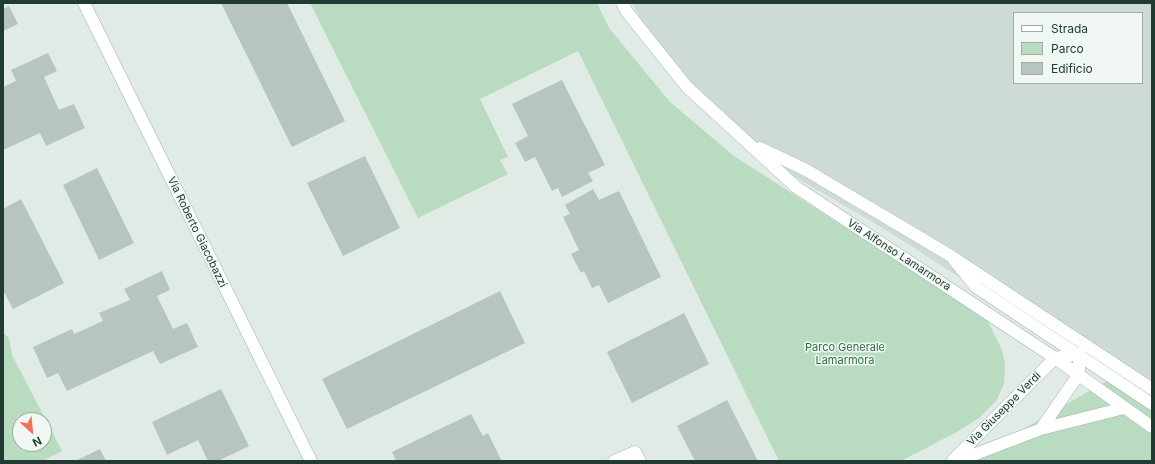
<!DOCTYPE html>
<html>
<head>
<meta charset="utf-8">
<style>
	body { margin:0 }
	#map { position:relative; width:1155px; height:464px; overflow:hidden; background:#e0ebe5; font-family:Inter,sans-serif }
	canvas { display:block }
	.frame { position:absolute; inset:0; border:4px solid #213b32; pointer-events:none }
	.legend { position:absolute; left:1013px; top:12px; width:130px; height:72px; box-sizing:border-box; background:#f1f8f4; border:1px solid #9eaca6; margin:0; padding:5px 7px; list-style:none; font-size:12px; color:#213b32 }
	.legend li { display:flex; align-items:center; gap:8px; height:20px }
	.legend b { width:20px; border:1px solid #9eaca6 }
	.north { position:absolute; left:12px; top:412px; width:40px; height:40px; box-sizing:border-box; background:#f1f8f4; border:1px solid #9eaca6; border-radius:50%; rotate:153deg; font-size:11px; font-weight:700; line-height:16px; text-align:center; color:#213b32 }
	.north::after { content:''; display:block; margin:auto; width:14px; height:18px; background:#f27158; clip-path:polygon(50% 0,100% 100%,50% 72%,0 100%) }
</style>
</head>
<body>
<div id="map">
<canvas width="1155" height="464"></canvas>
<div class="frame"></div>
<ul class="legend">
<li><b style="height:5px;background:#fff"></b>Strada</li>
<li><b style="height:11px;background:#b9dcc0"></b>Parco</li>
<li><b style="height:11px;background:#b6c6be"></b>Edificio</li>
</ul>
<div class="north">N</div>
</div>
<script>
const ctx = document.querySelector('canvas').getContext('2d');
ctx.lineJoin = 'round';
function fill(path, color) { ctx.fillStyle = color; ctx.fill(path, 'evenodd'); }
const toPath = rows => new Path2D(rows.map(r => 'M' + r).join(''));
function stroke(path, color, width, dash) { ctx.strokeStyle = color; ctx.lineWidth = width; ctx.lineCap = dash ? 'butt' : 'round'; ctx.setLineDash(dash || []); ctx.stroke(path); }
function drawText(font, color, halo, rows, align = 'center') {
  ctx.font = font + ' Inter,sans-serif'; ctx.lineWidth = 3; ctx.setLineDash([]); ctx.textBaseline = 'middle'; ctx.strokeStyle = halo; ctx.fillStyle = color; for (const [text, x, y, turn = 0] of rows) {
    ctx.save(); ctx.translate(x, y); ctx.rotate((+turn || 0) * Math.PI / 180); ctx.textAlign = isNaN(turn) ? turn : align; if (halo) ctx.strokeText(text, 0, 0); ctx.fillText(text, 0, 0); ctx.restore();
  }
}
fill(toPath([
	[632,3,1152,3,1152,411,1062,343,886,230,778,167,661,56],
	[1014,13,1142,13,1142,83,1014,83]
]), '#cedbd4');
fill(toPath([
	[310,3,597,3,609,28,670,102,734,156,986,318,1002,350,1005,364,1004,384,996,401,979,418,957,432,901,461,779,461,578,51,480,99,508,157,500,160,508,174,418,218],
	[3,333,9,338,12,355,62,451,43,461,3,461],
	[20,420,44,420,44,444,20,444],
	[1110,379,1152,411,1152,461,968,461]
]), '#b9dcc0');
fill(toPath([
	[221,3,287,3,345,121,292,147],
	[9,6,18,24,3,31,3,9],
	[48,53,57,71,44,77,59,110,74,104,85,128,46,146,40,133,3,150,3,87,16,81,11,70],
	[562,80,605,165,588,173,593,181,562,197,558,188,552,191,535,157,525,162,515,143,528,136,512,104],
	[365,156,400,228,343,256,307,183],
	[97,168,134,243,99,260,63,185],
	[593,189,599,200,619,191,661,277,608,303,599,285,592,288,584,271,581,273,571,254,579,250,563,217,570,214,565,205],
	[21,199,64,283,13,309,3,290,3,209],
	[162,271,170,290,157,296,173,329,187,323,198,347,160,364,153,351,67,391,58,373,47,378,33,347,72,329,74,334,103,321,99,313,130,300,124,289],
	[500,291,525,343,347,429,322,379],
	[684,313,709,364,632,403,607,352],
	[221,389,249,446,218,461,208,461,198,440,167,455,152,422],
	[727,400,758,461,695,461,677,426],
	[471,414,483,436,488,433,501,460,396,461,392,452],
	[100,449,106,461,75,461]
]), '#b6c6be');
const street = toPath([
	[84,3,311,461],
	[954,260,976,287,1152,404],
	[1041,429,1079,374,1079,354],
	[953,460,1055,358,1079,354],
	[614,461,635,452,640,461],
	[957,461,1041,429,1124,408]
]);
const secondary = toPath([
	[622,3,627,12,687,87,796,187,1055,358,1152,427],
	[760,148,806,170,951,256,1152,389]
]);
stroke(street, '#a3b3ac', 13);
stroke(secondary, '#9fb7ac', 13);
stroke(street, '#fff', 12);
stroke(secondary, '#fff', 12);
drawText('11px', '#213b32', '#f1f8f4', [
	["Via Roberto Giacobazzi",197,232,64],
	["Via Alfonso Lamarmora",899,255,33],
	["Via Giuseppe Verdi",1004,409,-45]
]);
drawText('11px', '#2b7241', '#f1f8f4', [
	["Parco Generale",845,348],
	["Lamarmora",845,361]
]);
</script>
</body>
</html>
